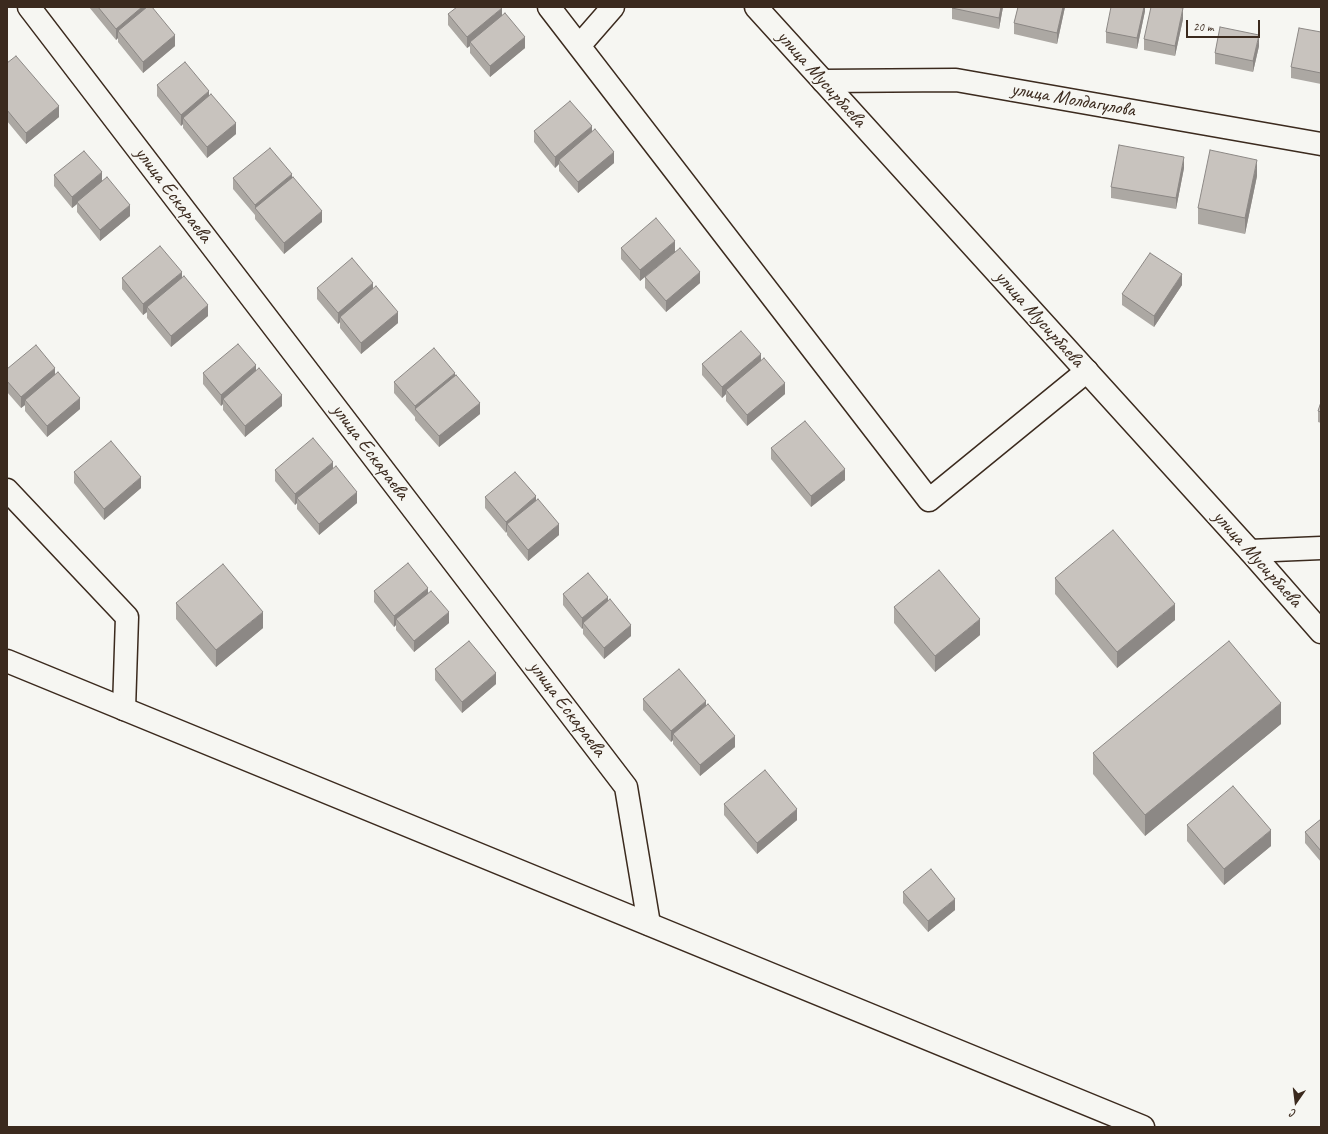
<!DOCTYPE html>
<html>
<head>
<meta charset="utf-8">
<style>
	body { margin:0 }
	#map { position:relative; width:1328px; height:1134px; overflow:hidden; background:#f6f6f2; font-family:Caveat,sans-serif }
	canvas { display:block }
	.frame { position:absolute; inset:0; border:8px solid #3b2a1e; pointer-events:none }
	.north { position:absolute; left:1276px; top:1082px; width:40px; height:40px; -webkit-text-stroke:3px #f6f6f2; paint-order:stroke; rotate:194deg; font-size:11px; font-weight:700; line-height:16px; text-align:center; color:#3b2a1e }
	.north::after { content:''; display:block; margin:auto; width:14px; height:18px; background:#3b2a1e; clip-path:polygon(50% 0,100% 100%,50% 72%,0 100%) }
	.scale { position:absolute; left:1186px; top:20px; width:74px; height:18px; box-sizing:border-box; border:2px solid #3b2a1e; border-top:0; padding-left:5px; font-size:12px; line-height:14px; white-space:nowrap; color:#3b2a1e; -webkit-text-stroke:3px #f6f6f2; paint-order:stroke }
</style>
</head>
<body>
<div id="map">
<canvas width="1328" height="1134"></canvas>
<div class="frame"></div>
<div class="north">С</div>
<div class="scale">20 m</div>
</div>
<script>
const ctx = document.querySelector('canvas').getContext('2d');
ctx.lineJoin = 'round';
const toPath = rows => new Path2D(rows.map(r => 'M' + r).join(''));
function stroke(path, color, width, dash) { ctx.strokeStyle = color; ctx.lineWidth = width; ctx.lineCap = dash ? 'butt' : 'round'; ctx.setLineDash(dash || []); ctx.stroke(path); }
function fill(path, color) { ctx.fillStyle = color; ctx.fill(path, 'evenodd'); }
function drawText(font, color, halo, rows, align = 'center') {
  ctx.font = font + ' Caveat,sans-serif'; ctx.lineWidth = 3.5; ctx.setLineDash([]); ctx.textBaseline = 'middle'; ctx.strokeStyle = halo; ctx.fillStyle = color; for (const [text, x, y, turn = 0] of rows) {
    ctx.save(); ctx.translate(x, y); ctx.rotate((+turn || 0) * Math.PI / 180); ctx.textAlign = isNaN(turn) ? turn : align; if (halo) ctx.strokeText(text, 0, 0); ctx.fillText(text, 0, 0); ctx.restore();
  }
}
const street = toPath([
	[29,7,626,787,649,924],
	[549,7,929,500,1087,371],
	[579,46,613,7],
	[823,81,956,80,1321,144],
	[7,490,127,617,124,709],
	[1250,551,1321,548]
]);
const secondary = toPath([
	[756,7,1250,551,1321,632],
	[7,661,1143,1127]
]);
stroke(street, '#3b2a1e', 25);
stroke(secondary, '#3b2a1e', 25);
stroke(street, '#f6f6f2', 22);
stroke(secondary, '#f6f6f2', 22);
fill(toPath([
	[89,7,152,7,175,46,143,73,118,42,118,38,116,40],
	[952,7,1003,7,999,29,952,19],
	[1018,7,1065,7,1057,44,1014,34,1014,23],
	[1145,7,1145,11,1137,49,1106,43,1106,32],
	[448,14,502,15,525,48,490,77,470,53,470,46,467,48,448,25],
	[1183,19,1175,56,1144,50,1144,39],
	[1321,32,1321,84,1291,78,1291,67],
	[1259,46,1253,72,1215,64,1215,53],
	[7,63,59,117,26,144,7,121],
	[157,85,209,95,236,134,207,158,183,128,183,124,181,126,157,96],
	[534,131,592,132,614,163,578,193,559,171,559,164,555,168,534,142],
	[1184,168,1176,209,1111,198,1111,187],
	[54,175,102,181,130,216,100,241,77,212,77,204,72,208,54,186],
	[1257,176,1245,234,1198,224,1198,208],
	[233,178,292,178,322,222,284,254,255,219,255,215,233,189],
	[621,248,675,252,640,281,621,259],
	[645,277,700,283,666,312,645,288],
	[122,278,182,278,208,316,171,347,147,318,147,312,143,315,122,289],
	[1182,285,1154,327,1122,305,1122,294],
	[317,288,373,289,398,323,361,354,340,328,340,322,338,324,317,299],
	[761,362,785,394,747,426,726,401,726,394,722,398,702,375,702,364],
	[7,369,55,374,80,409,47,437,25,411,25,405,21,408,7,392],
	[256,371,282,406,245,437,223,410,223,404,221,406,203,384,203,373],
	[455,376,480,414,439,447,415,420,415,417,394,393,394,382],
	[1321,402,1321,423,1318,422,1318,411],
	[771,448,845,480,811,507,771,459],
	[333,469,357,503,319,535,297,509,297,503,295,505,275,481,275,470],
	[74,472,141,488,104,520,74,483],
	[485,497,536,500,559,535,528,561,507,535,507,531,506,533,485,508],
	[1055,578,1175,620,1117,668,1055,594],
	[374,591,428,593,449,623,414,652,396,630,396,625,394,627,374,602],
	[563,594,608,602,631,636,604,659,583,634,583,628,582,629,563,605],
	[176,603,263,628,216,667,176,619],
	[894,607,980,635,935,672,894,623],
	[435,669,496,684,462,713,435,680],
	[643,699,706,706,735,747,700,776,673,744,673,740,671,742,643,710],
	[1281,724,1145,836,1093,774,1093,753],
	[724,804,797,820,757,854,724,815],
	[1321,819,1321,862,1305,843,1305,832],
	[1187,825,1271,846,1224,885,1187,841],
	[903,892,955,910,928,932,903,903]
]), '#aca8a3');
fill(toPath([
	[142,7,148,7,118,31,118,38,116,40,116,29],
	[1001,7,1003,7,999,29,999,18],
	[1063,7,1065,7,1057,44,1057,33],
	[1144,7,1145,7,1145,11,1137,49,1137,38],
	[502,8,502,19,470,42,470,46,467,48,467,37],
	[1183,8,1183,19,1175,56,1175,46],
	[175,35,175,46,143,73,143,62],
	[1259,35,1259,46,1253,72,1253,61],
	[525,37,525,48,490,77,490,66],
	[209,91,209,102,183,118,183,124,181,126,181,115],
	[59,106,59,117,26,144,26,133],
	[236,123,236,134,207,158,207,147],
	[592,126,592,137,559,160,559,164,555,168,555,157],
	[614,152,614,163,578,193,578,182],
	[1184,157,1184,168,1176,209,1176,198],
	[1257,160,1257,176,1245,234,1245,218],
	[102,172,102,183,77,202,77,204,72,208,72,197],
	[292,174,292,185,255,208,255,216,255,205],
	[130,205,130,216,100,241,100,230],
	[322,211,322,222,284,254,284,243],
	[675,241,675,252,640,281,640,270],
	[182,272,182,283,147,307,147,312,143,315,143,304],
	[700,272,700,283,666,312,666,301],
	[1182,274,1182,285,1154,327,1154,316],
	[373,283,373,294,340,317,340,322,338,324,338,313],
	[208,305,208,316,171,347,171,336],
	[398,312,398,323,361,354,361,343],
	[761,354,761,365,726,390,726,394,722,398,722,387],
	[256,365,256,376,223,399,223,404,221,406,221,395],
	[55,368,55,379,25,400,25,405,21,408,21,397],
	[455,373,455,384,415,409,415,417,415,406],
	[785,383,785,394,747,426,747,415],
	[282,395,282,406,245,437,245,426],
	[80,398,80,409,47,437,47,426],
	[480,403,480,414,439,447,439,436],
	[333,462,333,473,297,498,297,503,295,505,295,494],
	[845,469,845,480,811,507,811,496],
	[141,477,141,488,104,520,104,509],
	[357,492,357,503,319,535,319,524],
	[536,496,536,507,507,524,507,531,506,533,506,522],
	[559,524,559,535,528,561,528,550],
	[428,588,428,599,396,619,396,625,394,627,394,616],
	[608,597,608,608,583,623,583,628,582,629,582,618],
	[1175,604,1175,620,1117,668,1117,652],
	[263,612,263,628,216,667,216,650],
	[449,612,449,623,414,652,414,641],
	[980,619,980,635,935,672,935,656],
	[631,625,631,636,604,659,604,648],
	[496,673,496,684,462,713,462,702],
	[706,701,706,712,673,734,673,740,671,742,671,731],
	[1281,703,1281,724,1145,836,1145,815],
	[735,736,735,747,700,776,700,765],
	[797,809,797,820,757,854,757,843],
	[1271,830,1271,846,1224,885,1224,869],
	[955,899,955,910,928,932,928,921]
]), '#8c8885');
const building = toPath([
	[98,7,142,7,116,29,98,7],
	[147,7,152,7,175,35,143,62,118,31,147,7],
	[457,7,501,7,502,8,467,37,448,14,457,7],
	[952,7,1001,7,999,18,952,8,952,7],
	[1018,7,1063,7,1057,33,1014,23,1018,7],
	[1111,7,1144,7,1137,38,1106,32,1111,7],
	[1151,7,1177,7,1183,8,1175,46,1144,39,1151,7],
	[505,13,525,37,490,66,470,42,505,13],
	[1220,27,1259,35,1253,61,1215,53,1220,27],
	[1299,28,1321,32,1321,73,1291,67,1299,28],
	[16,56,59,106,26,133,7,110,7,63,16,56],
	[185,62,209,91,181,115,157,85,185,62],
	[211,94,236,123,207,147,183,118,211,94],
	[570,101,592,126,555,157,534,131,570,101],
	[595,129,614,152,578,182,559,160,595,129],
	[1119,145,1184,157,1176,198,1111,187,1119,145],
	[270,148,292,174,255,205,233,178,270,148],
	[1210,150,1257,160,1245,218,1198,208,1210,150],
	[84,151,102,172,72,197,54,175,84,151],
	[107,177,130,205,100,230,77,202,107,177],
	[293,177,322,211,284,243,255,208,293,177],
	[656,218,675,241,640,270,621,248,656,218],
	[160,246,182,272,143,304,122,278,160,246],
	[680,248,700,272,666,301,645,277,680,248],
	[1150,253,1182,274,1154,316,1122,294,1150,253],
	[352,258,373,283,338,313,317,288,352,258],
	[184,276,208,305,171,336,147,307,184,276],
	[376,286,398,312,361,343,340,317,376,286],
	[741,331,761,354,722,387,702,364,741,331],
	[238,344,256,365,221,395,203,373,238,344],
	[36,345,55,368,21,397,7,381,7,369,36,345],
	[434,348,455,373,415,406,394,382,434,348],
	[764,358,785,383,747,415,726,390,764,358],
	[259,368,282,395,245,426,223,399,259,368],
	[58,372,80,398,47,426,25,400,58,372],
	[456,375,480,403,439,436,415,409,456,375],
	[1321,402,1321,412,1318,411,1321,402],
	[805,421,845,469,811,496,771,448,805,421],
	[313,438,333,462,295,494,275,470,313,438],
	[111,441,141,477,104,509,74,472,111,441],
	[336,466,357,492,319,524,297,498,336,466],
	[515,472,536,496,506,522,485,497,515,472],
	[538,499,559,524,528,550,507,524,538,499],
	[1113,530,1175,604,1117,652,1055,578,1113,530],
	[408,563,428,588,394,616,374,591,408,563],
	[223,564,263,612,216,650,176,603,223,564],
	[939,570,980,619,935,656,894,607,939,570],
	[588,573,608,597,582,618,563,594,588,573],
	[431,591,449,612,414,641,396,619,431,591],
	[610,599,631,625,604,648,583,623,610,599],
	[469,641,496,673,462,702,435,669,469,641],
	[1229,641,1281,703,1145,815,1093,753,1229,641],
	[679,669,706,701,671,731,643,699,679,669],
	[708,704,735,736,700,765,673,734,708,704],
	[765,770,797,809,757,843,724,804,765,770],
	[1233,786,1271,830,1224,869,1187,825,1233,786],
	[1321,819,1321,851,1305,832,1321,819],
	[931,869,955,899,928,921,903,892,931,869]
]);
fill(building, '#c8c3be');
stroke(building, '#8c8885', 1);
drawText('20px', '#3b2a1e', '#f6f6f2', [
	["улица Мусирбаева",821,79,48],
	["улица Молдагулова",1073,100,10],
	["улица Ескараева",173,195,53],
	["улица Мусирбаева",1039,319,48],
	["улица Ескараева",370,452,53],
	["улица Мусирбаева",1257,559,48],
	["улица Ескараева",567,709,53]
]);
</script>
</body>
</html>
